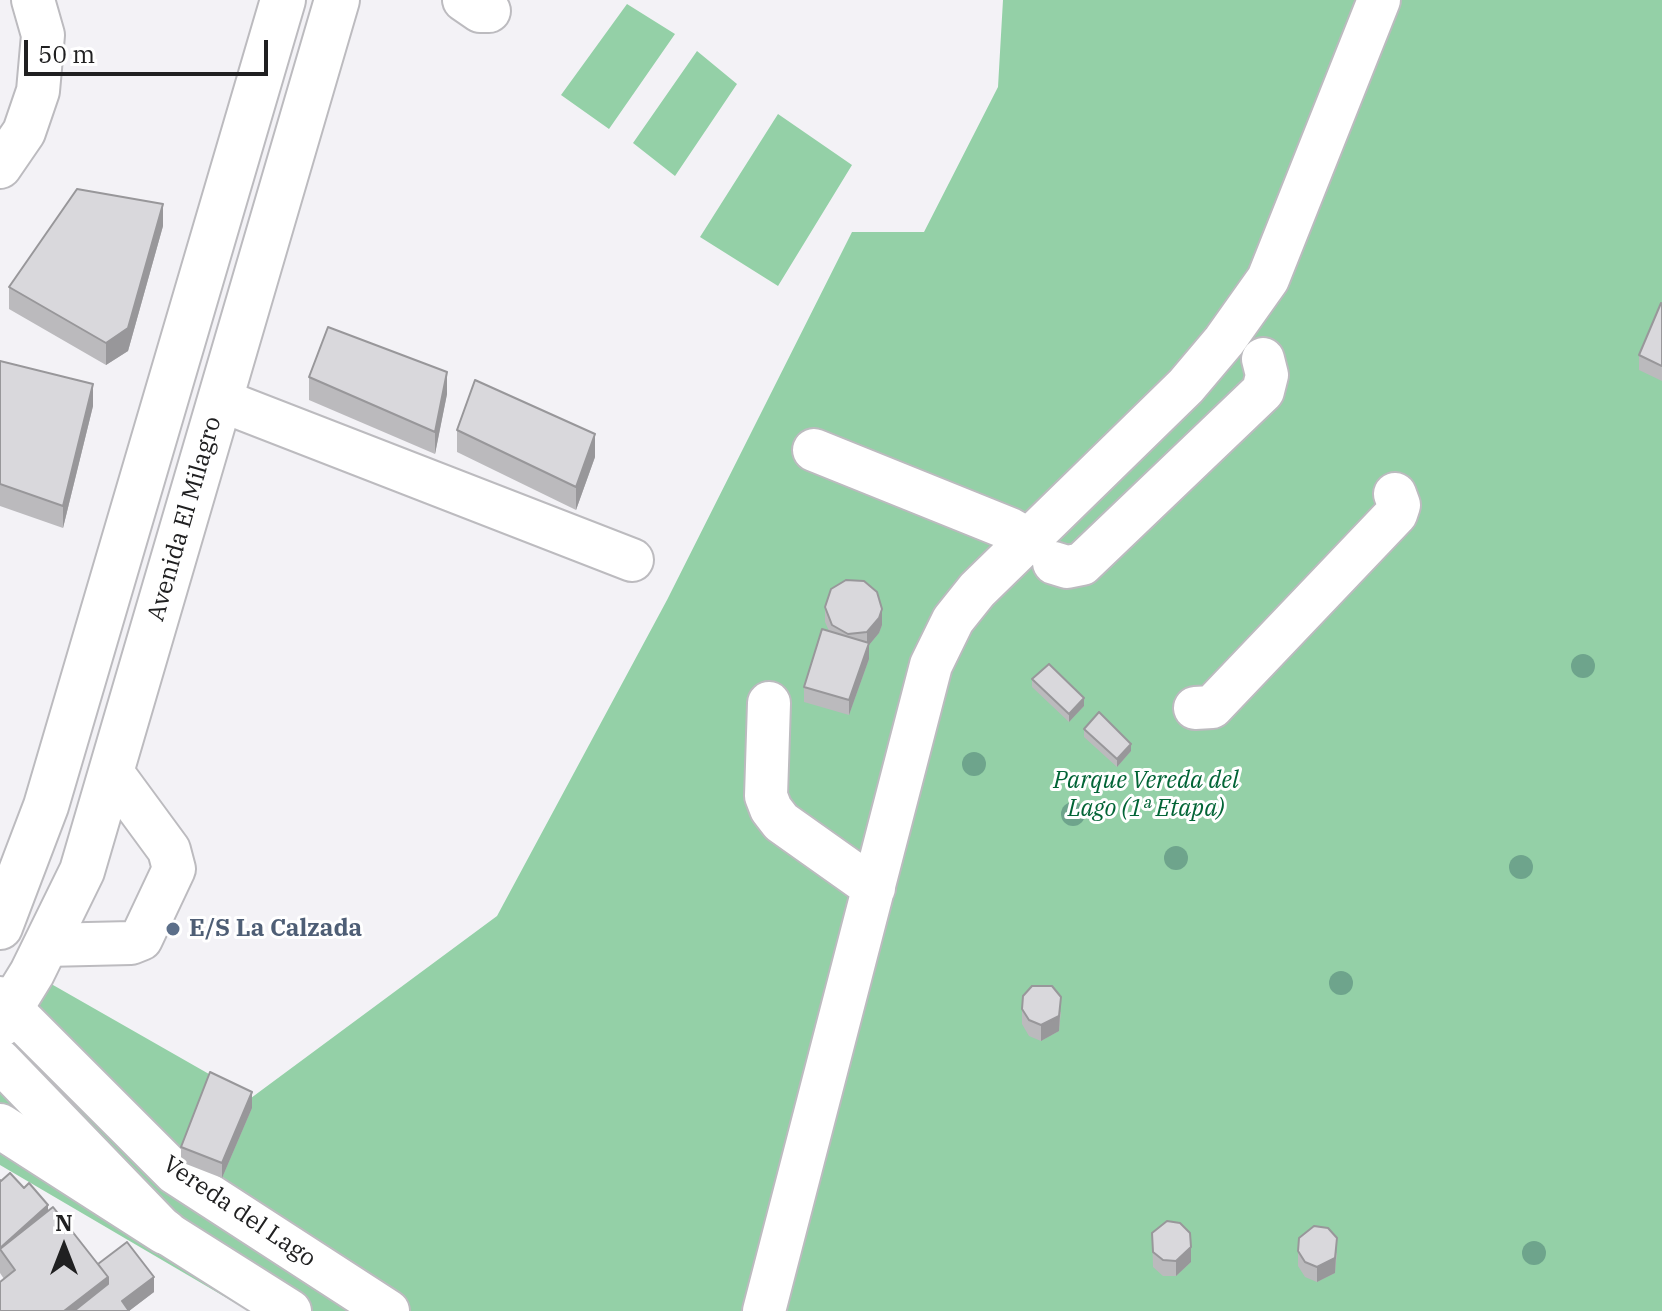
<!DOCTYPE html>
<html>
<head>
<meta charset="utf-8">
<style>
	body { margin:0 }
	#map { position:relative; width:1662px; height:1311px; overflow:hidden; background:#f3f2f6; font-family:"IBM Plex Serif",serif }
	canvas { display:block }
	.north { position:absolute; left:24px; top:1207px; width:80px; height:80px; -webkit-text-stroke:6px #fff; paint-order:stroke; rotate:0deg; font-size:22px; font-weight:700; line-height:32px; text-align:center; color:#202021 }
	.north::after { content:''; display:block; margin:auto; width:28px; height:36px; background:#202021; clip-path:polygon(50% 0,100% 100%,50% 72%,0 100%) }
	.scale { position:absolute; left:24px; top:40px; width:244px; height:36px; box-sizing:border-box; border:4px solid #202021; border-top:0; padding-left:10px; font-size:24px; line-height:28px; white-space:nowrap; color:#202021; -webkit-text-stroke:6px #fff; paint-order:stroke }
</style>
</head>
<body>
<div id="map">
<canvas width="1662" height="1311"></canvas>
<div class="north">N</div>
<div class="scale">50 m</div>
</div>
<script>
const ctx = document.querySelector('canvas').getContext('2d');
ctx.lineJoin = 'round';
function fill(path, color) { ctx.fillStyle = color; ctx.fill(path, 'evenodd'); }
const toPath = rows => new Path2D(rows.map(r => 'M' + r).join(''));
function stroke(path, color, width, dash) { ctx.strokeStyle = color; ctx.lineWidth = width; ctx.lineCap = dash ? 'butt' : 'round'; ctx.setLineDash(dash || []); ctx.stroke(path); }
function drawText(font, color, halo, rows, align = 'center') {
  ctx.font = font + ' "IBM Plex Serif",serif'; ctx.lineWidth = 6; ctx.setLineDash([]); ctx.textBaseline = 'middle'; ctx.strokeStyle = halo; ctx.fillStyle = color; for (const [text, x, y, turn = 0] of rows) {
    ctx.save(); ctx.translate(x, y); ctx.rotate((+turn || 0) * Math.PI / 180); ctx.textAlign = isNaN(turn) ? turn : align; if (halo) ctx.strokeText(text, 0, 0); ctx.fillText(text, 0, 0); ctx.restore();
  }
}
fill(toPath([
	[1003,0,1662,0,1662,1311,249,1311,0,1165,0,1039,32,973,251,1098,497,916,667,600,852,232,924,232,998,87],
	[627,4,675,34,609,129,561,95],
	[697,51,737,84,675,176,633,143],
	[778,114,852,165,778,286,700,237]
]), '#94d0a7');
const minor = toPath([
	[464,0,480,11,489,11],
	[0,167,24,132,38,91,43,35,33,0],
	[220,400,632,560],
	[814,450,1010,529,1026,538],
	[1054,563,1067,567,1082,564,1263,391,1267,375,1263,359],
	[769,703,766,796,771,809,781,822,874,888],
	[1195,708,1212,707,1396,514,1399,505,1395,494],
	[46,945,131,943,141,939,174,869,169,850,111,771],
	[0,998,175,1173,388,1311],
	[0,1061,165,1232,290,1311],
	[764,1311,931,665,953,620,977,590,1186,386,1224,341,1268,279,1379,0]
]);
const major = toPath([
	[0,927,46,806,283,0],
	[0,1025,32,973,82,871,337,0],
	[0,1126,165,1232]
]);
stroke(minor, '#bcbbbf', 46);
stroke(major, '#bcbbbf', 48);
stroke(minor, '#fff', 42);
stroke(major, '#fff', 44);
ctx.fillStyle = '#6ea48c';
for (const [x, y] of [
	[1583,666],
	[974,764],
	[1073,814],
	[1176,858],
	[1521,867],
	[1341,983],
	[1534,1253]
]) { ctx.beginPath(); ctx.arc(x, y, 12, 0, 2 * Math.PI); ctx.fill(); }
fill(toPath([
	[163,226,128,351,106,365,9,309,9,287],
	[1662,304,1662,381,1639,370,1639,355],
	[0,361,93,406,63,528,0,506],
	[309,377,447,394,435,454,309,400],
	[457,430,595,457,576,510,457,452],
	[825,607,882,625,879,633,869,645,869,659,849,715,804,702,804,687,829,631,825,622],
	[1032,679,1084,706,1069,722,1032,687],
	[1084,729,1131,751,1117,767,1084,737],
	[1022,1009,1061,1012,1059,1031,1041,1041,1029,1036,1022,1024],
	[252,1108,222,1178,181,1162,181,1147],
	[0,1180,24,1188,48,1211,98,1264,154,1292,129,1311,4,1279,0,1273],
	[1152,1233,1191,1262,1176,1276,1163,1276,1153,1267],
	[1298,1251,1337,1253,1335,1273,1317,1282,1305,1277,1298,1266]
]), '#bbbabd');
fill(toPath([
	[163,204,163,226,128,351,106,365,106,343],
	[447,372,447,394,435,454,435,432],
	[93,384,93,406,63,528,63,506],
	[595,434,595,457,576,510,576,487],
	[882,609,882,625,879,633,869,645,869,659,849,715,849,700,867,647,867,632],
	[1084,698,1084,706,1069,722,1069,714],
	[1131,744,1131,751,1117,767,1117,759],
	[1061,997,1059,1031,1041,1041,1041,1025],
	[252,1092,252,1108,222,1178,222,1163],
	[48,1205,48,1220,0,1248],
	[1337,1238,1335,1273,1317,1282,1317,1267],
	[1191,1247,1191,1262,1176,1276,1176,1261],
	[108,1277,108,1299,93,1311,64,1311],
	[154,1277,154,1292,129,1311,122,1301]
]), '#98979a');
const building = toPath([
	[77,189,163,204,128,328,106,343,9,287,77,189],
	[1661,303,1662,304,1662,366,1639,355,1661,303],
	[328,327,447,372,435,432,309,377,328,327],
	[0,361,93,384,63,506,0,484,0,361],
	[475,380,595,434,576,487,457,430,475,380],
	[846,580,864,581,877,592,882,609,879,618,867,632,848,634,832,625,825,607,831,589,846,580],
	[822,629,869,643,849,700,804,687,822,629],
	[1049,664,1084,698,1069,714,1032,679,1049,664],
	[1099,712,1131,744,1117,759,1084,729,1099,712],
	[1032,986,1052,986,1061,997,1059,1016,1041,1025,1029,1020,1022,1009,1023,996,1032,986],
	[210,1072,252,1092,222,1163,181,1147,210,1072],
	[10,1173,24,1188,29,1183,48,1205,0,1248,0,1180,1,1181,10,1173],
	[53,1207,108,1277,64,1311,0,1311,0,1282,15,1270,0,1249,53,1207],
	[1167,1221,1180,1223,1190,1233,1191,1247,1176,1261,1163,1260,1153,1252,1152,1233,1167,1221],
	[1314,1226,1328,1228,1337,1238,1335,1258,1317,1267,1305,1262,1298,1251,1299,1238,1314,1226],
	[127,1242,154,1277,122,1301,129,1311,74,1311,108,1284,108,1277,98,1264,127,1242]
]);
fill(building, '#d9d8dc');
stroke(building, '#98979a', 2);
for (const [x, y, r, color] of [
	[173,929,8,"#5c6f8a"]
]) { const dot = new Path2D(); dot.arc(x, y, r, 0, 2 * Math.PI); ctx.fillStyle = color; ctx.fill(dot); stroke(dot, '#fff', 3); }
drawText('24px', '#202021', '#fff', [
	["Avenida El Milagro",185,519,-74],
	["Vereda del Lago",239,1212,34]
]);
drawText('italic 24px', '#026436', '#fff', [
	["Parque Vereda del",1146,781],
	["Lago (1ª Etapa)",1146,809]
]);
drawText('bold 24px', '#4e5e75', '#fff', [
	["E/S La Calzada",189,929]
], 'left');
</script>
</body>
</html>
